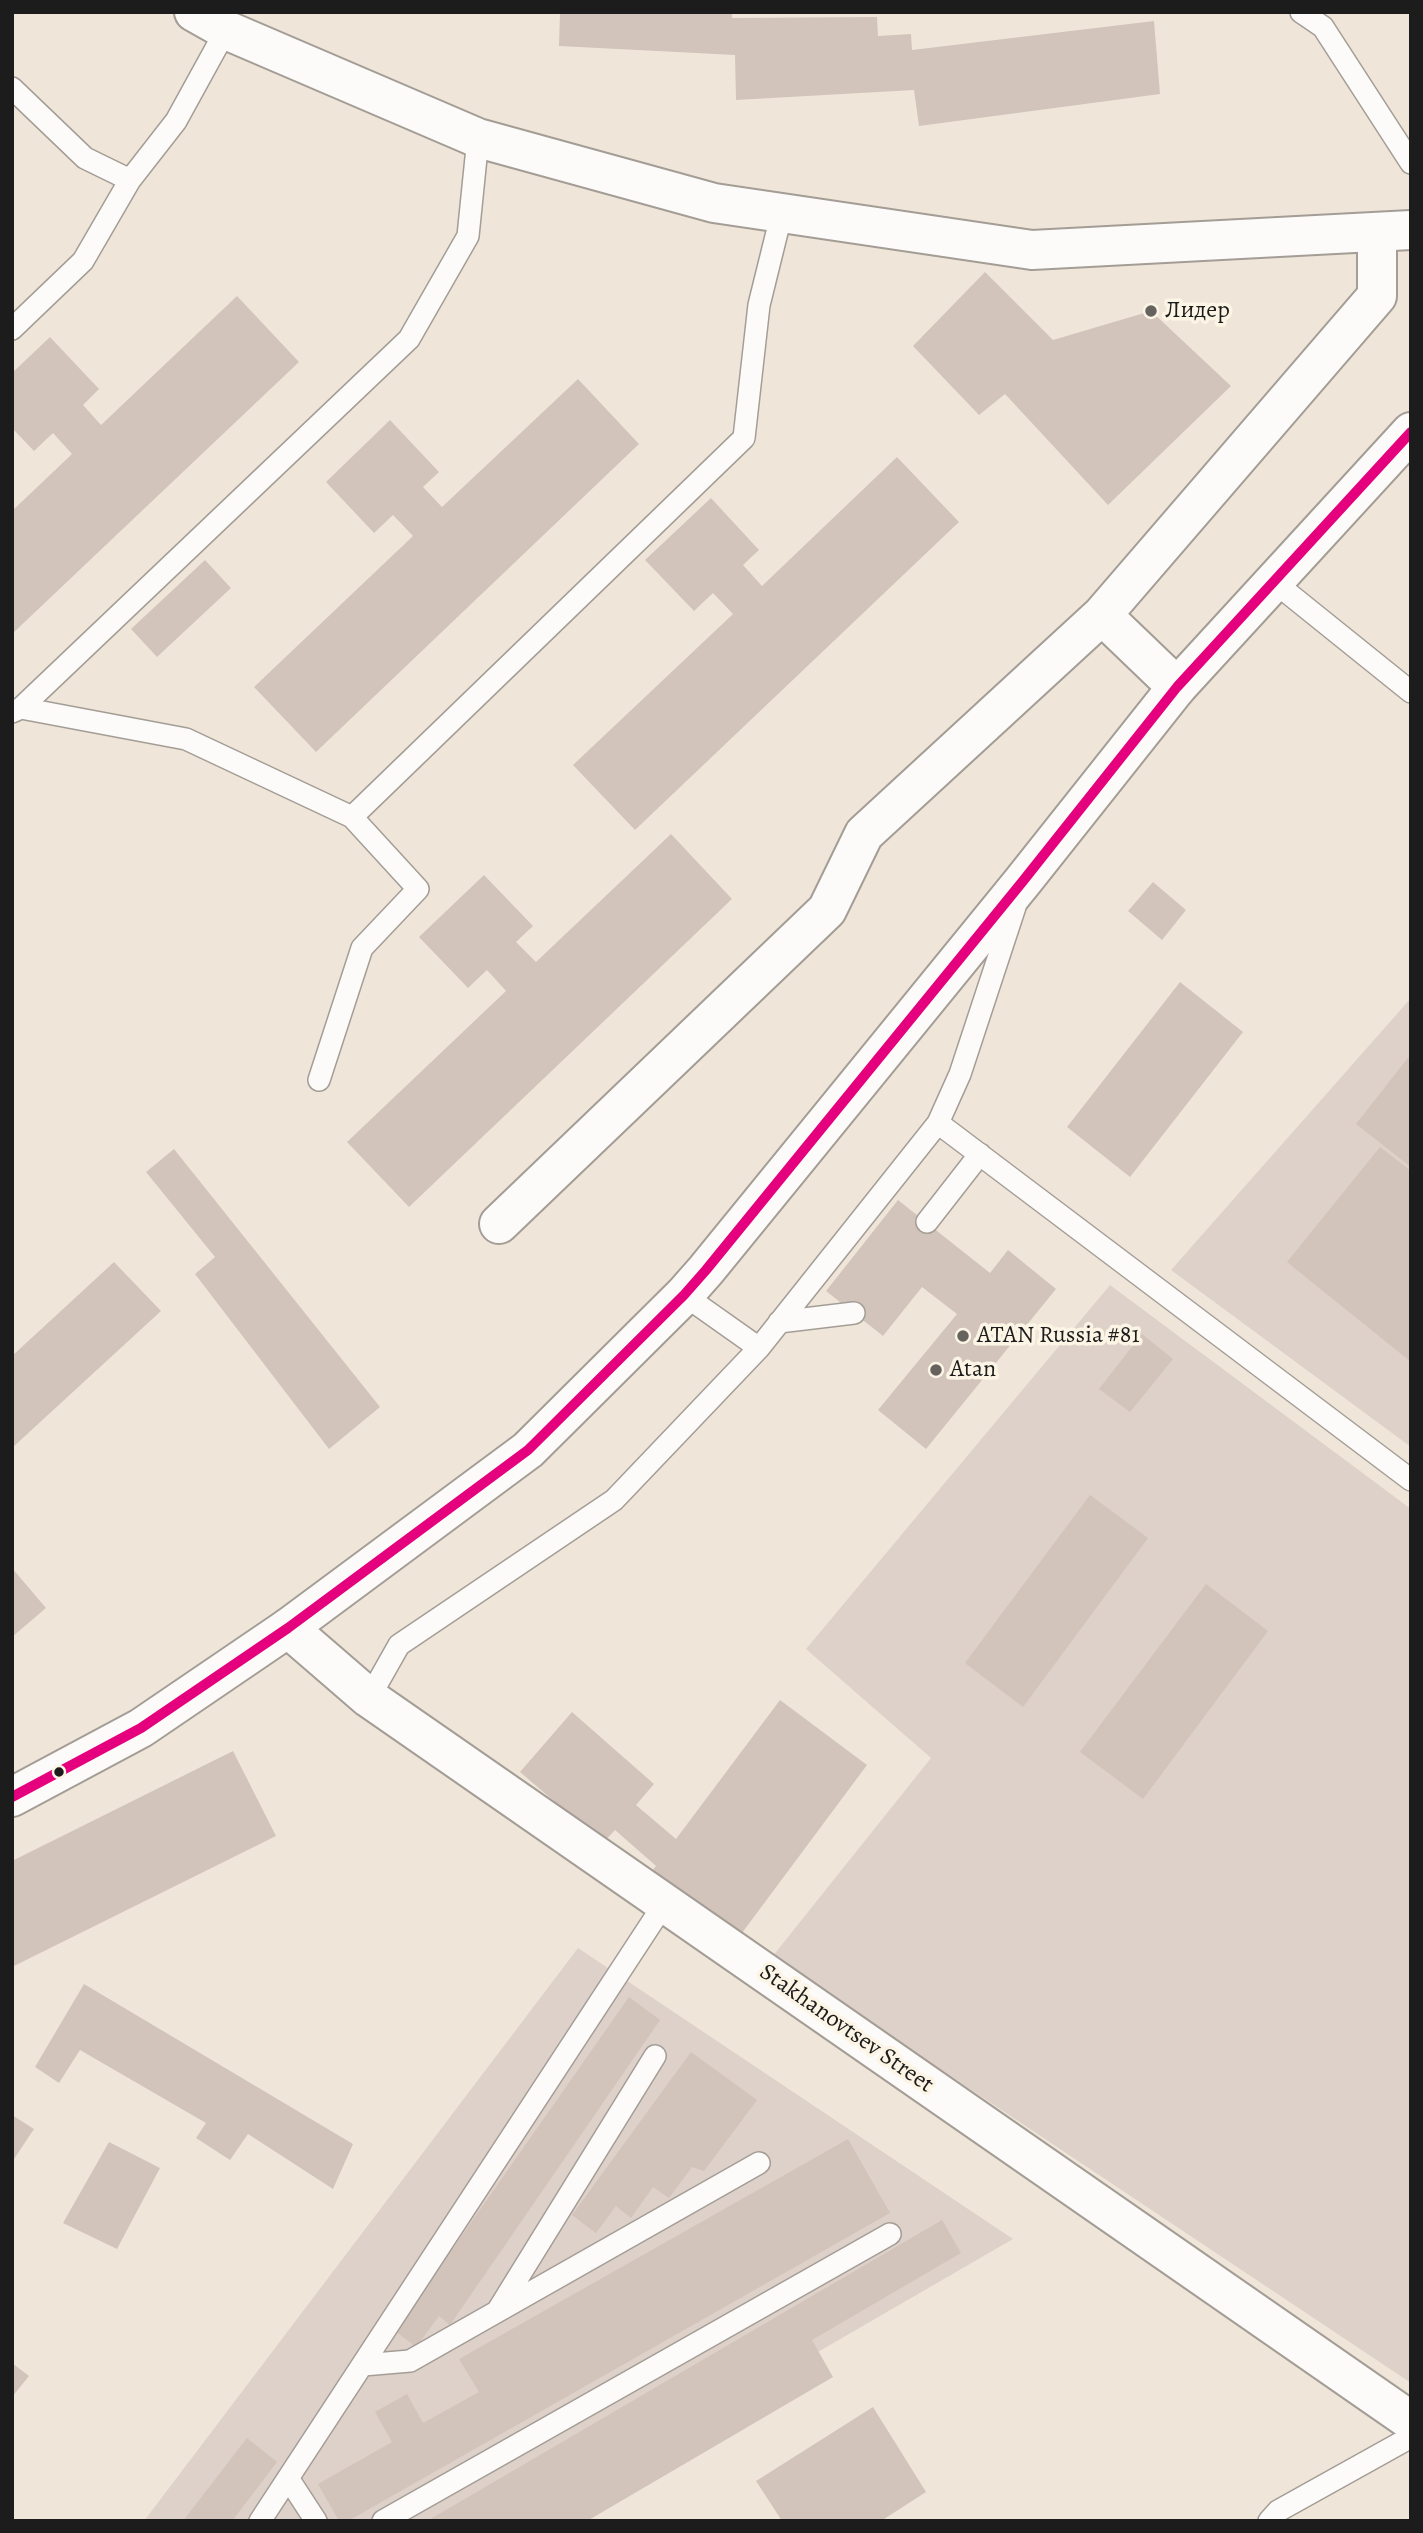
<!DOCTYPE html>
<html>
<head>
<meta charset="utf-8">
<style>
	body { margin:0 }
	#map { position:relative; width:1423px; height:2533px; overflow:hidden; background:#efe6d9; font-family:Alegreya,serif }
	canvas { display:block }
	.frame { position:absolute; inset:0; border:14px solid #1c1c1c; pointer-events:none }
</style>
</head>
<body>
<div id="map">
<canvas width="1423" height="2533"></canvas>
<div class="frame"></div>
</div>
<script>
const ctx = document.querySelector('canvas').getContext('2d');
ctx.lineJoin = 'round';
function fill(path, color) { ctx.fillStyle = color; ctx.fill(path, 'evenodd'); }
const toPath = rows => new Path2D(rows.map(r => 'M' + r).join(''));
function stroke(path, color, width, dash) { ctx.strokeStyle = color; ctx.lineWidth = width; ctx.lineCap = dash ? 'butt' : 'round'; ctx.setLineDash(dash || []); ctx.stroke(path); }
function drawText(font, color, halo, rows, align = 'center') {
  ctx.font = font + ' Alegreya,serif'; ctx.lineWidth = 7; ctx.setLineDash([]); ctx.textBaseline = 'middle'; ctx.strokeStyle = halo; ctx.fillStyle = color; for (const [text, x, y, turn = 0] of rows) {
    ctx.save(); ctx.translate(x, y); ctx.rotate((+turn || 0) * Math.PI / 180); ctx.textAlign = isNaN(turn) ? turn : align; if (halo) ctx.strokeText(text, 0, 0); ctx.fillText(text, 0, 0); ctx.restore();
  }
}
fill(toPath([
	[1411,998,1411,1447,1171,1270],
	[1110,1285,1411,1509,1411,2383,772,1957,931,1758,806,1649],
	[578,1948,1013,2239,526,2521,144,2521]
]), '#ded1ca');
fill(toPath([
	[560,12,732,12,732,18,877,17,878,36,911,34,912,50,1154,21,1160,94,919,126,914,90,736,100,735,55,559,46],
	[985,272,1053,340,1151,311,1231,386,1108,505,1005,394,979,415,913,346],
	[237,296,299,362,12,634,12,511,72,454,53,433,34,451,12,428,12,373,50,337,99,389,83,405,101,425],
	[578,379,639,444,316,752,254,687,413,536,393,515,374,533,326,482,390,420,439,472,423,487,442,507],
	[897,457,959,522,635,830,573,765,733,614,713,593,694,611,645,560,711,498,759,550,743,565,762,586],
	[205,560,231,588,157,657,131,629],
	[671,834,732,899,409,1207,347,1142,506,991,487,970,468,988,419,937,484,875,533,926,516,942,536,962],
	[1153,882,1186,910,1162,940,1128,911],
	[1180,982,1243,1032,1130,1177,1067,1127],
	[1411,1054,1411,1167,1356,1124],
	[1380,1147,1411,1171,1411,1362,1287,1262],
	[174,1149,380,1407,329,1449,195,1274,215,1257,146,1172],
	[898,1200,990,1273,1008,1250,1056,1289,926,1449,878,1410,957,1314,922,1287,883,1336,826,1291],
	[114,1262,161,1311,12,1448,12,1356],
	[1142,1334,1173,1359,1130,1412,1099,1389],
	[1090,1495,1148,1538,1023,1707,965,1663],
	[12,1568,46,1608,12,1637],
	[1206,1584,1268,1631,1143,1799,1080,1752],
	[780,1700,867,1765,739,1937,652,1871,656,1866,615,1830,603,1843,520,1772,572,1712,654,1784,636,1805,676,1839],
	[233,1751,276,1836,12,1967,12,1861],
	[84,1984,353,2144,333,2189,248,2134,230,2160,196,2138,206,2123,80,2050,59,2083,35,2067],
	[629,1997,660,2020,450,2325,439,2316,416,2347,395,2331],
	[691,2052,757,2100,704,2171,692,2167,669,2198,653,2187,631,2218,616,2206,596,2233,572,2215],
	[12,2115,34,2129,12,2162],
	[848,2139,890,2213,348,2521,339,2521,318,2484,392,2442,375,2412,407,2394,423,2423,479,2392,459,2359],
	[109,2142,160,2168,117,2249,63,2223],
	[942,2220,961,2253,812,2340,833,2377,587,2521,427,2521],
	[12,2363,29,2376,12,2397],
	[873,2407,926,2492,881,2521,782,2521,756,2481],
	[247,2438,277,2462,232,2521,183,2521]
]), '#d2c4bb');
const service = toPath([
	[1301,12,1323,27,1411,163],
	[12,88,85,158,130,180],
	[12,329,83,261,130,180,176,121,226,30],
	[1273,581,1411,692],
	[21,708,409,339,468,236,478,138],
	[12,712,21,708,186,739,352,817,744,438,759,305,782,212],
	[319,1080,362,948,418,889,352,817],
	[938,1123,1411,1480],
	[927,1222,980,1154],
	[684,1295,759,1348],
	[779,1322,854,1313],
	[369,1698,399,1645,614,1500,759,1348,938,1123,960,1074,1015,907],
	[498,2310,655,2056],
	[363,2365,410,2361,759,2163],
	[288,2478,316,2521],
	[260,2521,664,1904],
	[383,2521,890,2234],
	[1269,2521,1278,2511,1411,2437]
]);
const minor = toPath([
	[1102,615,1377,296,1377,232],
	[499,1224,827,910,864,834,1102,615,1177,687],
	[288,1628,369,1698,1411,2421]
]);
const secondary = toPath([
	[194,12,226,30,478,138,714,203,1032,250,1411,230],
	[12,1797,141,1728,288,1628,528,1450,684,1295,706,1270,1023,881,1177,687,1411,432]
]);
stroke(service, '#a39d96', 24);
stroke(minor, '#a39d96', 42);
stroke(secondary, '#a39d96', 42);
stroke(service, '#fdfbf9', 21);
stroke(minor, '#fdfbf9', 38);
stroke(secondary, '#fdfbf9', 38);
stroke(toPath([
	[12,1797,141,1728,288,1628,528,1450,684,1295,706,1270,1023,881,1177,687,1411,432]
]), '#e5007d', 10);
for (const [x, y, r, color] of [
	[1151,311,7,"#66635e"],
	[963,1336,7,"#66635e"],
	[936,1370,7,"#66635e"],
	[59,1772,6,"#1c1c1c"]
]) { const dot = new Path2D(); dot.arc(x, y, r, 0, 2 * Math.PI); ctx.fillStyle = color; ctx.fill(dot); stroke(dot, '#fcf5e5', 2.5); }
drawText('24px', '#1c1c1c', '#fcf5e5', [
	["Лидер",1165,311],
	["ATAN Russia #81",977,1336],
	["Atan",950,1370]
], 'left');
drawText('24px', '#1c1c1c', '#fcf5e5', [
	["Stakhanovtsev Street",846,2029,35]
]);
</script>
</body>
</html>
